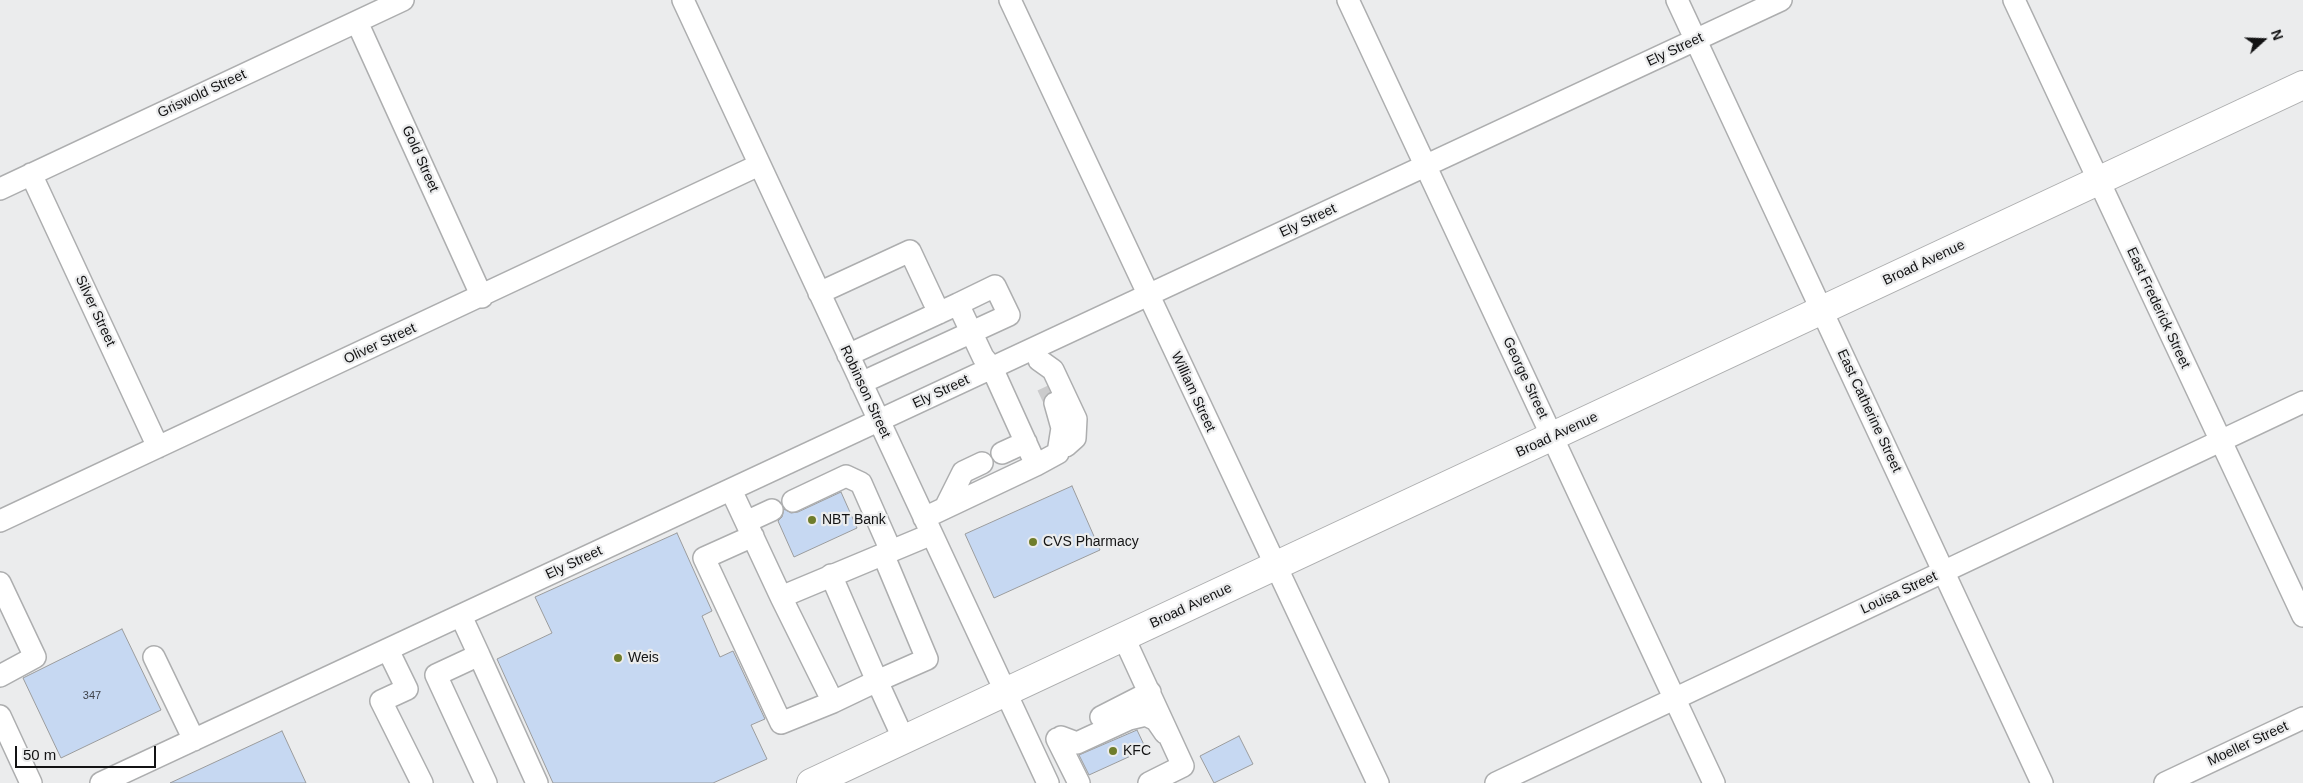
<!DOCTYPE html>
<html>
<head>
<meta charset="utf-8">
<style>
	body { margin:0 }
	#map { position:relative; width:2303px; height:783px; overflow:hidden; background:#ebeced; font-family:Helvetica,sans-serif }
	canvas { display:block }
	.north { position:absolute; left:2238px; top:15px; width:50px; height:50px; -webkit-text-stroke:4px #ebeced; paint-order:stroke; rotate:70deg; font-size:14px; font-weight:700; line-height:20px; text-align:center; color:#131314 }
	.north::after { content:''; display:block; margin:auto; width:18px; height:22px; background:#131314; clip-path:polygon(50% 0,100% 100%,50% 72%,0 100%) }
	.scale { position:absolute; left:15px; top:746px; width:141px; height:22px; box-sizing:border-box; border:2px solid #131314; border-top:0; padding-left:6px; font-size:15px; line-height:18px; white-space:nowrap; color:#131314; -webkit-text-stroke:4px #ebeced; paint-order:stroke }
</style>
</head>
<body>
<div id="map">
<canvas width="2303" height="783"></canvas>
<div class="north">N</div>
<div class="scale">50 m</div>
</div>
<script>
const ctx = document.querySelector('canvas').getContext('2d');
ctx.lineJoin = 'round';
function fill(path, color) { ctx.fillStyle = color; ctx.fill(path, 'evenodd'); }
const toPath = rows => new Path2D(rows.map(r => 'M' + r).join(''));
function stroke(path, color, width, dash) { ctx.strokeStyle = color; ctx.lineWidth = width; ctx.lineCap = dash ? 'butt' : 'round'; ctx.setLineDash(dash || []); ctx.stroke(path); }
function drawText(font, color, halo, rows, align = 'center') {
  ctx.font = font + ' Helvetica,sans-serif'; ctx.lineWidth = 4.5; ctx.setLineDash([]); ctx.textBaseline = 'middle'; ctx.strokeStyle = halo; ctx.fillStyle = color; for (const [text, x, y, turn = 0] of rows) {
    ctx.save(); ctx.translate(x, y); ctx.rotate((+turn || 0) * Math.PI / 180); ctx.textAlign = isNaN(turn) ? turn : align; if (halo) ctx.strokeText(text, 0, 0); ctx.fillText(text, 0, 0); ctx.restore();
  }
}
const building = toPath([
	[1072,486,1100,550,994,598,965,534,1072,486],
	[841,492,857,528,794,557,778,521,782,517,784,509,791,513,798,512,841,492],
	[677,533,712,611,702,616,720,657,733,651,765,719,751,725,767,759,713,783,553,783,497,659,552,633,535,597,677,533],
	[122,629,161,710,61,758,23,678,122,629],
	[1137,730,1146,749,1089,775,1079,755,1137,730],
	[282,731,306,783,170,783,282,731],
	[1239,736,1253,764,1214,783,1200,756,1239,736]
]);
fill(building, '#c6d8f2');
stroke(building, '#9b9c9d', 1);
stroke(toPath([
	[1047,386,1055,403]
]), '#cbcbcc', 21, [21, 11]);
const minor = toPath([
	[683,0,1048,783],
	[1010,0,1378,783],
	[1348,0,1714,783],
	[1677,0,2042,783],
	[2014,0,2303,616],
	[357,22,482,297],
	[31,174,158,447],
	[0,189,403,0],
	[819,293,910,251,939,313],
	[848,355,958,304,983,357,992,368,1036,465],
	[1039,360,1053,370,1076,419,1075,438,1066,446],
	[861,383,1009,315,995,286,958,304],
	[1002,453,1026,442],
	[731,490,781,597,932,534],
	[793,501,846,476,861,483,891,551],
	[945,508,963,472,982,463],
	[924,518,1036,465,1058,453,1062,428,1055,403],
	[0,521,759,165],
	[746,522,772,510],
	[753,536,704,558,781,723,833,702],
	[831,575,877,681,927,659,883,554],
	[0,583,35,657,0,676],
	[781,597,833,702,877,681,904,740],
	[461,616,479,655,436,675,486,783],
	[1124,638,1183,766,1149,783],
	[388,650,407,689,381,701,422,783],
	[479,655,537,783],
	[154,657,194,740],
	[0,716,31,783],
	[1101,717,1150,692],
	[1061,737,1077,743,1129,719,1146,715,1156,720,1165,733],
	[1057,739,1079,783],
	[101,783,1781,0],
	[1496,783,2303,402],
	[2165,783,2303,718]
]);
const major = toPath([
	[811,783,2303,85]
]);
stroke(minor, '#adaeaf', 24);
stroke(major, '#adaeaf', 30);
stroke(minor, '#fff', 21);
stroke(major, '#fff', 28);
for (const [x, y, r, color] of [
	[812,520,5,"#6f7d2b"],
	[1033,542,5,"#6f7d2b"],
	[618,658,5,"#6f7d2b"],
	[1113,751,5,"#6f7d2b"]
]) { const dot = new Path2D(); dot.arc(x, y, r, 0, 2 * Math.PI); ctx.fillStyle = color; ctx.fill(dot); stroke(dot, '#ebeced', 2); }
drawText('11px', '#40444c', null, [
	["347",92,696]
]);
drawText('14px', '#131314', '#ebeced', [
	["Ely Street",1675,50,-25],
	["Griswold Street",202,94,-25],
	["Gold Street",420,159,66],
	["Ely Street",1308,221,-25],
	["Broad Avenue",1924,263,-25],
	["East Frederick Street",2158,308,65],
	["Silver Street",95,311,65],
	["Oliver Street",380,344,-25],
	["George Street",1525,378,65],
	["Robinson Street",865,392,65],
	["Ely Street",941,392,-25],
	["William Street",1193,392,65],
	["East Catherine Street",1869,411,65],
	["Broad Avenue",1557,435,-25],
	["Ely Street",574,563,-25],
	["Louisa Street",1899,593,-25],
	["Broad Avenue",1191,606,-25],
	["Moeller Street",2248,744,-25]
]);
drawText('14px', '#131314', '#ebeced', [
	["NBT Bank",822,520],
	["CVS Pharmacy",1043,542],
	["Weis",628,658],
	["KFC",1123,751]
], 'left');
</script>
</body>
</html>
